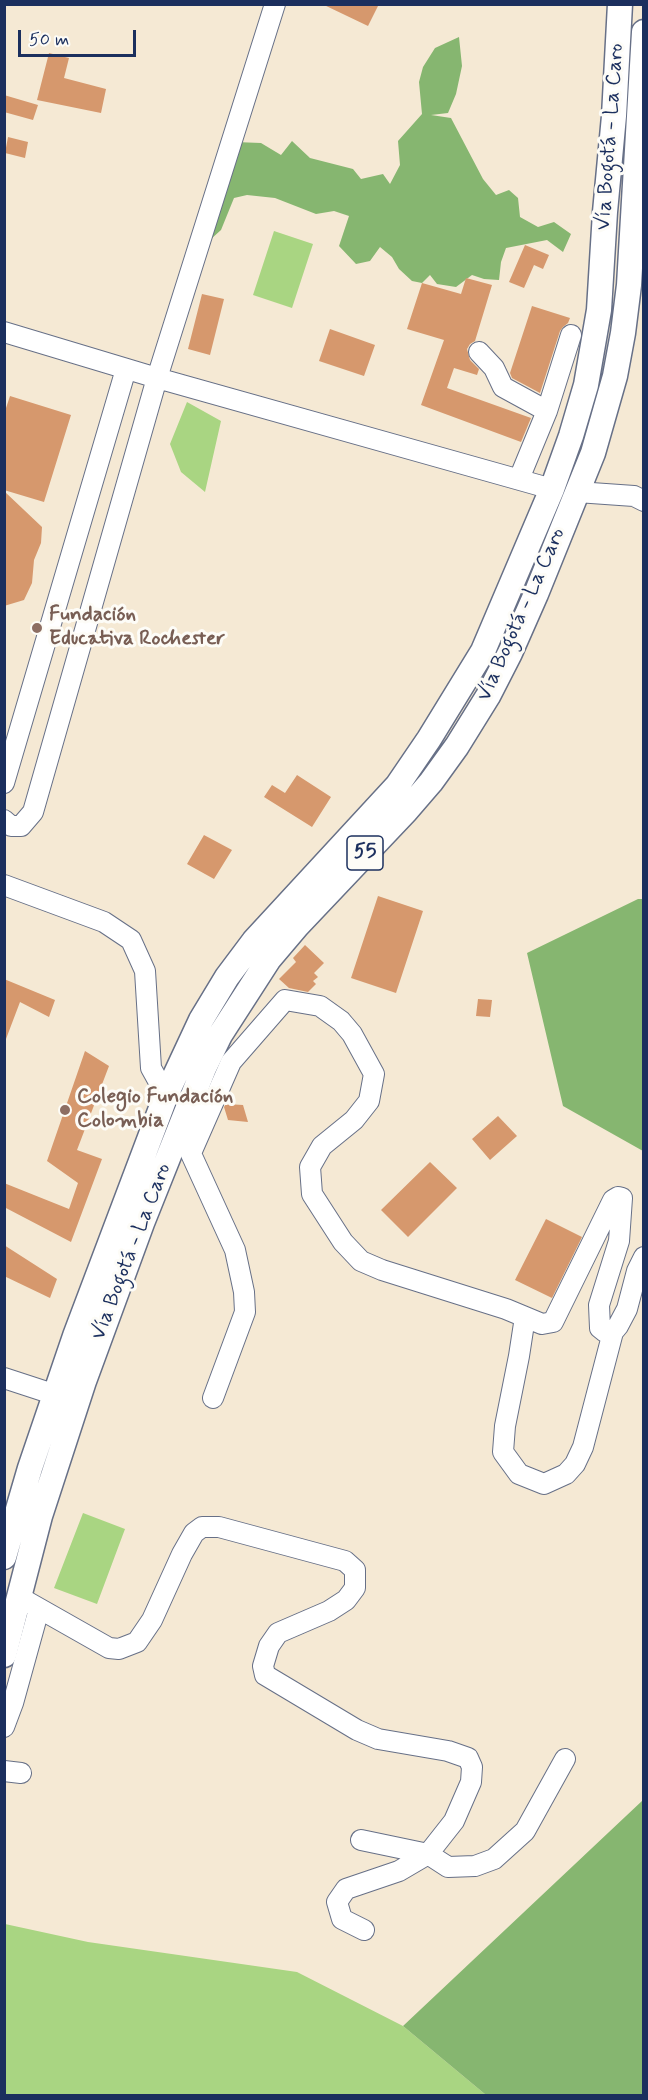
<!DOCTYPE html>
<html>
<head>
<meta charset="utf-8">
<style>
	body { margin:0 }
	#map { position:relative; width:648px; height:2100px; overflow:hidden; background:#f5e9d4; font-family:Mynerve,sans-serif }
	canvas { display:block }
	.frame { position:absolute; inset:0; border:6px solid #1b2f5e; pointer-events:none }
	.scale { position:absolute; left:18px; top:30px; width:118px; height:27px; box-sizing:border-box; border:3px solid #1b2f5e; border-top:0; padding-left:8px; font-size:18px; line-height:21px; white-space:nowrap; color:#1b2f5e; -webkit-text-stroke:4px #fdfcf7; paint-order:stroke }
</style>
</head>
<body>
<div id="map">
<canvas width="648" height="2100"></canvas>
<div class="frame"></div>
<div class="scale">50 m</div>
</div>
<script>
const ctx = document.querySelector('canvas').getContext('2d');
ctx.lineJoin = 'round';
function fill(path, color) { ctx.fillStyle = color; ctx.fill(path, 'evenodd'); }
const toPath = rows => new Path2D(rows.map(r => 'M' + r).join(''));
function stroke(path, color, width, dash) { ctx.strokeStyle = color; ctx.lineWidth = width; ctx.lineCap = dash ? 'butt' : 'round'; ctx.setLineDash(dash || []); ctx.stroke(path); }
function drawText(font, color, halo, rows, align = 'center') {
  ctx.font = font + ' Mynerve,sans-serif'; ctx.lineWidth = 6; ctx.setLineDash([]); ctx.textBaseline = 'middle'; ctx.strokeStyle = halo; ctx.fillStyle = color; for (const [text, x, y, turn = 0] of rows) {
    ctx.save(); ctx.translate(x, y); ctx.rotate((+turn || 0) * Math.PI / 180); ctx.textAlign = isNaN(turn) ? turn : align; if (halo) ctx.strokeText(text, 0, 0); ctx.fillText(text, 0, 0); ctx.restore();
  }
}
fill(toPath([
	[274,231,313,244,292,308,253,295],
	[187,402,221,421,205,492,181,472,170,444],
	[83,1513,125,1529,97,1604,54,1588],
	[5,1924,88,1942,297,1972,403,2026,486,2095,5,2095]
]), '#a9d582');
fill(toPath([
	[459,37,462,66,456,94,448,113,431,115,451,118,483,179,496,195,509,190,518,198,520,217,538,227,554,222,571,234,563,252,547,240,506,248,501,262,499,280,484,279,472,275,456,287,437,284,430,275,422,283,412,281,399,269,392,257,380,247,370,261,356,264,339,246,349,216,334,211,316,214,275,198,247,195,234,198,221,230,211,239,202,231,235,142,261,143,281,155,292,141,310,158,353,169,361,179,383,174,390,184,400,165,398,141,422,114,419,82,423,67,435,48],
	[638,899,644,899,643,1151,563,1106,527,953],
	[643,1800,643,2095,486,2095,403,2026]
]), '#86b670');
fill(toPath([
	[322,4,379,4,368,26],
	[49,53,69,58,64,78,106,89,101,113,37,100],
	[4,95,38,105,33,120,4,112],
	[8,137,28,142,25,158,5,153],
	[525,245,549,255,543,269,534,265,524,288,509,282],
	[466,278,492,285,475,341,470,344,467,349,470,360,479,369,477,375,454,368,447,388,531,418,521,442,421,405,444,340,407,329,422,283,461,294],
	[202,294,224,299,210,355,188,349],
	[532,306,570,318,568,323,563,327,560,331,540,393,512,378,510,373],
	[330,329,375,345,364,376,319,361],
	[10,396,71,415,44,502,4,490,4,414],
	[4,491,42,527,41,543,34,560,32,583,24,600,4,606],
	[297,775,331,797,312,827,264,797,272,785,285,793],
	[204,835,232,850,214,879,187,864],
	[378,896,423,911,396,993,351,978],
	[305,945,324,963,314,973,318,977,313,981,316,984,308,992,289,988,279,979,296,962,293,958],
	[4,979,55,1000,49,1017,20,1002,6,1039,4,1039],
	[478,999,492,1000,490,1017,476,1016],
	[85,1051,109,1066,77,1150,102,1159,71,1242,4,1207,4,1183,69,1209,78,1183,47,1161],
	[226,1104,243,1105,248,1122,228,1120,224,1107],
	[498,1116,517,1136,490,1160,472,1139],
	[430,1162,457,1188,408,1237,381,1210],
	[546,1219,582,1237,552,1298,515,1280],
	[4,1245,57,1279,50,1298,4,1276]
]), '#d6986d');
const minor = toPath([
	[4,332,157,378,552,489],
	[479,352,494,368,503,387,547,411],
	[519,479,547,411,571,335],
	[577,492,634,496,644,501],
	[4,783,126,369],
	[4,820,11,826,21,826,33,812,157,378,275,4],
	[4,885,104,922,131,940,145,971,151,1068,166,1095],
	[186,1143,235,1250,244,1292,245,1312,213,1398],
	[191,1153,231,1062,285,1000,320,1006,341,1021,352,1034,374,1074,369,1101,354,1120,322,1146,310,1167,312,1194,343,1242,361,1261,382,1270,506,1309,542,1324,553,1322,613,1200,618,1197,622,1198,619,1241,599,1305,600,1328,605,1332,613,1332,618,1326,627,1309,637,1271,644,1257],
	[525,1317,519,1356,505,1426,503,1452,519,1474,544,1484,566,1474,575,1464,583,1447,613,1332],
	[4,1378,56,1395],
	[19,1597,109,1648,119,1649,137,1642,152,1620,182,1554,194,1533,202,1527,219,1527,345,1561,355,1570,355,1588,346,1600,329,1611,278,1633,269,1646,263,1666,265,1675,357,1730,378,1739,448,1751,468,1758,472,1767,471,1782,454,1821,428,1854,399,1871,346,1889,337,1902,342,1919,364,1930],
	[4,1727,13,1703,39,1609],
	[4,1771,21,1773],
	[361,1840,428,1854,448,1867,475,1866,494,1859,525,1831,565,1759]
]);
const major = toPath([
	[4,1557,30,1468,75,1336,166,1095,201,1020,227,977,254,941,397,786,429,739,483,651,552,489,571,436,586,385,599,310,605,212,614,116,620,4],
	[4,1655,40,1516,84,1381,142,1223,204,1068,220,1035,269,959,297,926,406,811,431,782,457,746,488,696,510,653,536,594,593,453,615,376,623,333,629,285,644,32]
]);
stroke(minor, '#677087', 22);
stroke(major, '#677087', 27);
stroke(minor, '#fff', 20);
stroke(major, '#fff', 24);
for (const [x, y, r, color] of [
	[37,628,6,"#8d6e63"],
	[65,1110,6,"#8d6e63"]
]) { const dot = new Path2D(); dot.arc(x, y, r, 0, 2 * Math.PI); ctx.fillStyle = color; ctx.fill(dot); stroke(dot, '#fdfcf7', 2); }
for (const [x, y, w] of [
	[365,853,36]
]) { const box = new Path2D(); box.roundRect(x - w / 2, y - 17, w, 34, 4.5); ctx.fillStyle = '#fdfcf7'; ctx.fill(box); stroke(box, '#1b2f5e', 1.5); }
drawText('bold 20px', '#1b2f5e', null, [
	["55",365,853]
]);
drawText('21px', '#1b2f5e', '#fdfcf7', [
	["Vía Bogotá - La Caro",611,137,-86],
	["Vía Bogotá - La Caro",522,615,-66],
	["Vía Bogotá - La Caro",132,1252,-69]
]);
drawText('bold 21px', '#785e54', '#fdfcf7', [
	["Fundación",49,616],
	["Educativa Rochester",49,640],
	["Colegio Fundación",77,1098],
	["Colombia",77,1122]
], 'left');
</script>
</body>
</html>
